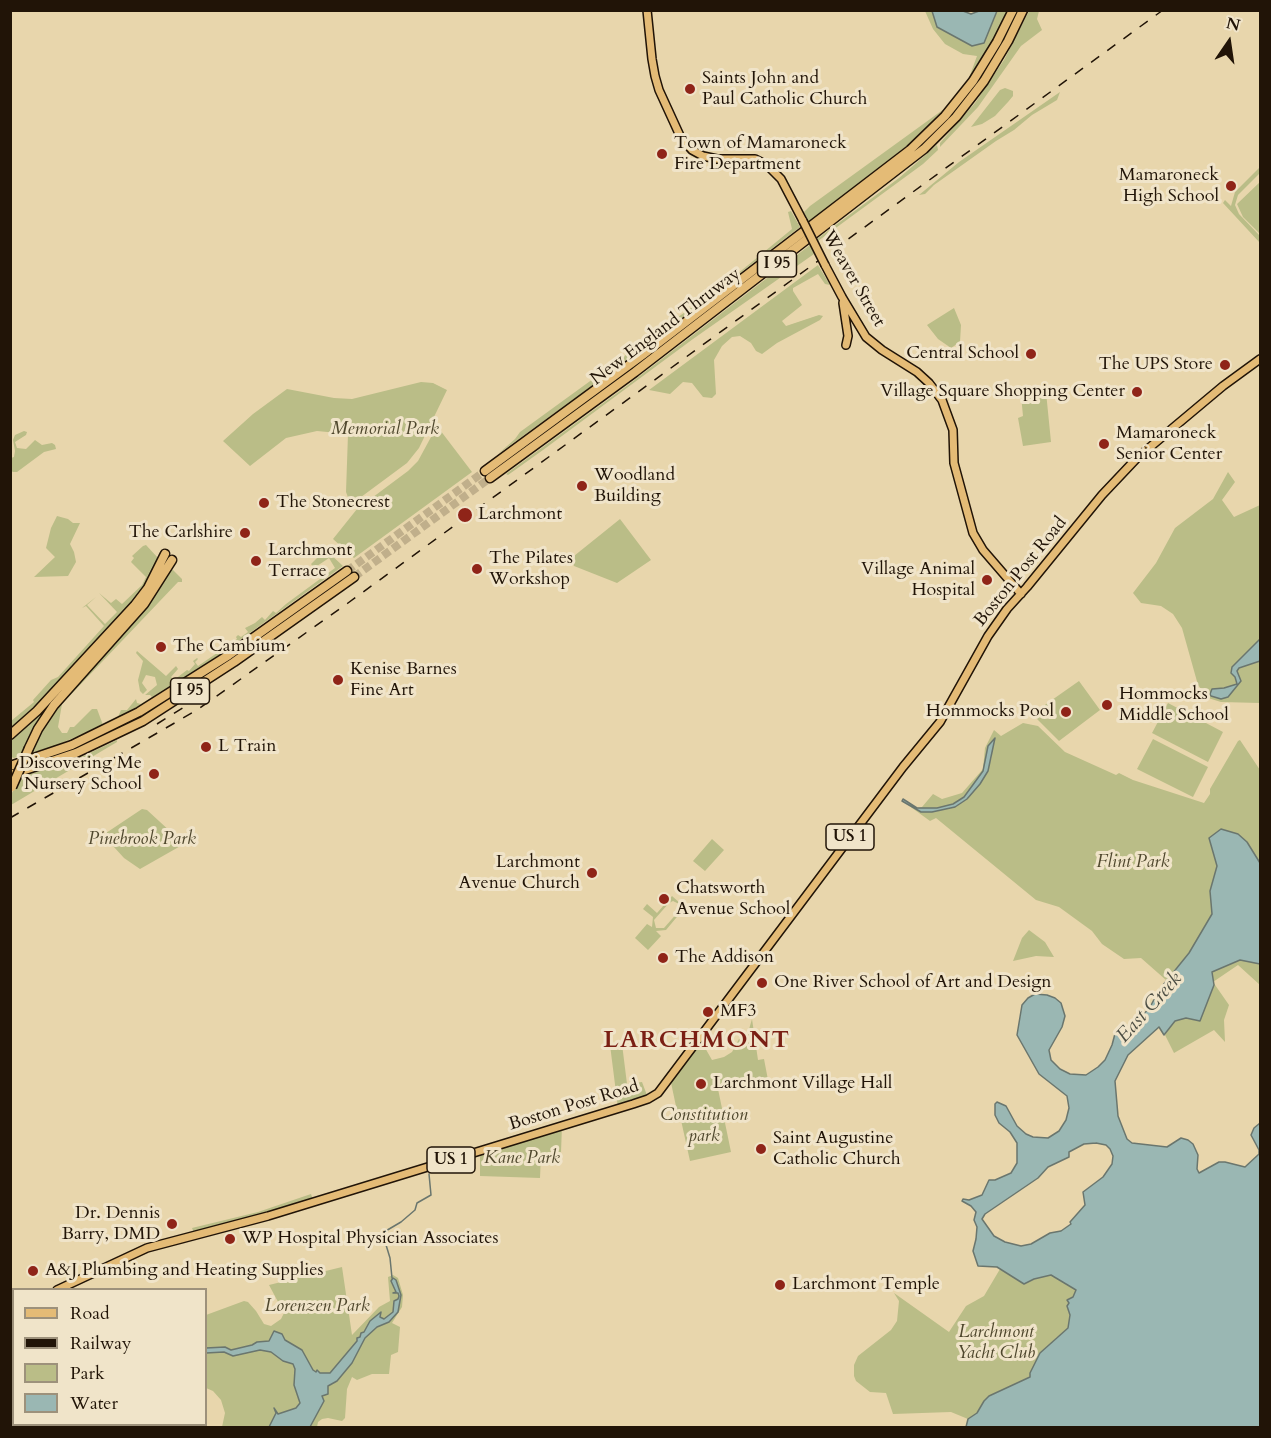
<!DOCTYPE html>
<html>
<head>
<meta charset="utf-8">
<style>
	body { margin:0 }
	#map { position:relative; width:1271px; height:1438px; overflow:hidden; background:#e8d6ac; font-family:Cardo,serif }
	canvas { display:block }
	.frame { position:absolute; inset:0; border:12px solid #211407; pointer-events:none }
	.legend { position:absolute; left:12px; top:1288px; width:195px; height:138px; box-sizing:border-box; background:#f0e4c9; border:2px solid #9d917b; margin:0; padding:8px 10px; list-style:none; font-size:18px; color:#211407 }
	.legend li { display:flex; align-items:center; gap:12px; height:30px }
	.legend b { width:30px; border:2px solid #9d917b }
	.north { position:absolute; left:1199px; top:12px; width:60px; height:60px; -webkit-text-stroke:4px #f0e4c9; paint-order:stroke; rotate:13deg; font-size:16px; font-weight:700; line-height:24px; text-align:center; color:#211407 }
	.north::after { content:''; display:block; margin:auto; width:21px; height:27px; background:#211407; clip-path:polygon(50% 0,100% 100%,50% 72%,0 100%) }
</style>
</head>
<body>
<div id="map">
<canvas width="1271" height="1438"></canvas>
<div class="frame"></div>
<ul class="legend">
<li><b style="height:8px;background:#e4bb76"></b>Road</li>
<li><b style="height:8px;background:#211407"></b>Railway</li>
<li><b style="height:16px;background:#babd87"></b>Park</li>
<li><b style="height:16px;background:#9ab7b3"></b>Water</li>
</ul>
<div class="north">N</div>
</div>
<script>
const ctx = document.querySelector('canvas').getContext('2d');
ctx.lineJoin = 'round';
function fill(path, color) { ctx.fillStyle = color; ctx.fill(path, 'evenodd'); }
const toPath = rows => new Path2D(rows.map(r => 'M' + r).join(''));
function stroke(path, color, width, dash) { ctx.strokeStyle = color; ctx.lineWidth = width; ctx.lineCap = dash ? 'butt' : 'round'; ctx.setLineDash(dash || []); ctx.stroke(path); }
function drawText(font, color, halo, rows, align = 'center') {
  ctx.font = font + ' Cardo,serif'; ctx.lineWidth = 6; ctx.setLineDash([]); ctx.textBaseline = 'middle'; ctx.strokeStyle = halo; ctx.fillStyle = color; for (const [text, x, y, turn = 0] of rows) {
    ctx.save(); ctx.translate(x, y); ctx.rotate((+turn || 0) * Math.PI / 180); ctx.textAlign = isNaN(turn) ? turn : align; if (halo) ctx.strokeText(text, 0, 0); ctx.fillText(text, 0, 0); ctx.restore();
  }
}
fill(toPath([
	[925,11,932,11,937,27,943,31,994,20,997,11,1007,11,992,41,969,78,977,56,963,54,945,44,933,29],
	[1029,11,1039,11,1037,19,1042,30,1021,46,978,107,940,147,940,143,975,103,1004,60],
	[1005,88,1013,91,1013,96,1008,102,995,116,982,124,971,127,1000,90],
	[1060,92,1057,100,1032,115,1014,130,996,141,934,185,925,194,919,195,959,162],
	[944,109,908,145,808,222,804,212,810,206],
	[937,145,938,150,923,164,818,241,817,239,899,178],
	[1260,167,1260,173,1238,195,1235,205,1239,214,1260,236,1260,243,1223,203,1225,200,1231,206,1235,192],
	[1260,182,1260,234,1243,217,1237,204],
	[791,211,800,227,607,375,498,454,515,439,520,432,736,275,792,229,788,212],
	[810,245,814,254,693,339,543,450,508,475,506,474,628,385],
	[818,265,830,285,825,284,818,274,793,288,793,291,802,305,782,321,786,326,819,315,823,316,820,320,777,343,762,354,756,351,751,343,740,336,732,337,722,346,714,360,716,394,712,398,703,397,692,383,683,382,670,394,649,390],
	[954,308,961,325,960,342,951,348,938,339,927,325],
	[421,382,433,383,447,390,419,448,407,463,357,500,349,500,346,492,348,434,317,431,286,438,250,466,223,441,253,414,287,389,334,398,352,399],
	[1046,392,1051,442,1023,446,1018,418,1023,416,1021,395],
	[437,426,472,472,354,558,333,539,357,509,408,471,418,461],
	[24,431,27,432,26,435,15,442,17,448,26,449,35,440,42,445,52,443,55,445,56,449,44,452,17,472,13,472,10,470,11,458,14,457,15,451,13,440,15,435],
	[1228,472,1235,482,1222,500,1234,517,1260,505,1260,703,1221,702,1208,698,1198,685,1182,628,1173,614,1161,606,1141,603,1133,593,1156,563,1175,528,1213,499],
	[57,516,68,519,73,523,80,523,70,544,74,552,76,562,68,576,34,577,55,557,46,548,51,528],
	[620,519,651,560,617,583,574,566,572,561,574,556],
	[146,545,158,558,150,577,140,594,60,681,11,729,11,721,34,702,33,700,51,680,58,677,104,626,86,606,82,608,96,597,87,605,105,624,117,612,99,593,111,603,116,599,122,604,142,585,146,577,131,562,134,558,132,556,143,546],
	[328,552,343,566,219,655,150,700,118,717,121,710,127,710,136,699,137,703,141,704,152,697,150,695,145,695,157,685,155,677,146,675,142,683,147,690,143,694,140,691,138,680,143,661,136,653,137,651,166,676,176,666,178,669,171,677,174,680,187,670,189,671,195,664,193,661,197,658,198,659,195,662,198,666,217,653,212,645,209,646,214,640,212,644,218,652,237,639,236,637,238,635,241,637,248,632,245,628,255,623,262,617,265,620,273,611,276,613,286,604,335,568,329,558,314,568,311,564,322,553,325,555],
	[170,570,173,570,182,579,182,582,178,582,62,704,58,727,62,733,67,733,70,727,74,727,92,709,97,709,103,725,55,746,30,753,41,729,50,716],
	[1079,681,1100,710,1059,741,1032,714],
	[50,700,52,702,23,755,14,758,11,757,11,738],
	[1168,703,1223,732,1208,762,1152,733],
	[1023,723,1038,726,1065,752,1116,775,1119,773,1133,780,1204,803,1210,794,1210,789,1238,741,1240,740,1260,770,1260,863,1247,842,1217,866,1210,891,1213,914,1189,953,1166,980,1141,958,1124,959,1102,944,1092,931,1059,907,1036,900,936,818,930,821,908,805,920,812,932,812,955,807,967,799,991,760,992,753,988,746,983,771,964,797,953,804,937,808,920,809,917,808,913,806,918,808,922,807,933,794,942,799,962,793,983,769,985,748,994,730,1001,736],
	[1153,739,1208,767,1193,797,1137,769],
	[117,740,117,742,11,805,11,795,19,778,48,768,56,766,58,768],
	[142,809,147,810,184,844,140,869,124,858,103,835],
	[712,839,724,850,705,871,693,861],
	[672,896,681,904,681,912,666,930,656,931,661,936,648,950,635,938,647,924,652,927,653,917,643,909,647,904,657,913],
	[673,901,679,904,679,911,664,928,656,928,654,920,669,903],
	[1029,930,1045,942,1054,957,1036,956,1013,961,1022,938],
	[1240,960,1260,964,1260,985,1238,965,1213,982,1229,1005,1224,1020,1225,1042,1214,1030,1174,1053,1165,1035,1171,1025,1175,1021,1186,1018,1200,1021,1207,999,1212,972],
	[752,1019,758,1060,764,1059,768,1080,718,1089,731,1152,690,1161,679,1111,677,1111,670,1078,700,1039,712,1060,724,1057,732,1052,739,1039,745,1043],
	[622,1044,627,1084,642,1082,648,1098,618,1108,610,1045],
	[562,1126,561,1152,541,1154,540,1178,480,1176,480,1152],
	[311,1194,314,1203,195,1235,192,1228,258,1212],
	[342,1267,352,1335,379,1307,390,1301,388,1277,393,1275,398,1278,403,1295,402,1307,392,1323,400,1327,398,1352,391,1355,389,1374,372,1374,357,1380,352,1377,347,1389,345,1418,342,1421,328,1418,322,1419,318,1422,317,1427,222,1427,225,1413,221,1400,213,1391,206,1388,206,1315,244,1301,248,1302,256,1311,264,1324,271,1326,281,1319,284,1313,269,1285],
	[1000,1269,1024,1284,1034,1279,1051,1275,1076,1290,1073,1297,1067,1300,1069,1304,1067,1306,1071,1320,1068,1328,1055,1339,1029,1379,989,1396,984,1401,977,1413,968,1419,951,1412,893,1414,886,1393,870,1392,856,1381,854,1376,854,1365,858,1356,891,1330,897,1321,899,1301,894,1293,949,1332,966,1306,984,1296]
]), '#babd87');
const water = toPath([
	[932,11,963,11,971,14,979,11,997,11,984,43,972,46,937,27,932,11],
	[1260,639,1260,661,1239,668,1237,671,1241,681,1228,697,1221,699,1211,696,1210,694,1212,689,1224,688,1237,684,1235,677,1231,673,1232,667,1260,639],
	[995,738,988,771,980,784,967,799,955,807,932,812,921,812,902,801,903,799,917,808,937,808,953,804,964,797,983,771,988,746,995,738],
	[1221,829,1238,834,1247,842,1260,863,1260,964,1240,960,1212,972,1214,985,1200,1021,1186,1018,1175,1021,1164,1035,1159,1027,1128,1055,1115,1081,1118,1116,1127,1139,1132,1143,1167,1147,1181,1138,1188,1140,1193,1144,1198,1155,1197,1169,1199,1173,1219,1162,1225,1162,1245,1167,1259,1154,1259,1150,1251,1135,1254,1128,1260,1123,1260,1427,966,1427,968,1419,977,1413,984,1401,989,1396,1030,1377,1030,1373,1040,1353,1068,1328,1070,1315,1067,1306,1069,1303,1067,1300,1073,1297,1076,1290,1051,1275,1034,1279,1024,1284,997,1267,978,1266,973,1251,976,1239,977,1227,974,1220,976,1212,971,1206,962,1201,963,1199,969,1200,982,1195,989,1180,995,1180,1011,1173,1017,1163,1017,1143,1010,1132,999,1123,995,1115,995,1104,997,1102,1006,1106,1017,1126,1026,1134,1033,1137,1048,1138,1059,1131,1066,1120,1069,1108,1067,1096,1039,1074,1017,1035,1022,1005,1028,998,1035,994,1047,995,1055,998,1061,1003,1065,1016,1062,1027,1049,1050,1051,1060,1060,1069,1070,1074,1086,1075,1098,1067,1105,1060,1112,1045,1116,1030,1121,1026,1129,1026,1149,1009,1159,990,1189,953,1212,914,1210,891,1217,866,1209,838,1221,829],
	[1096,1143,1106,1145,1110,1149,1113,1156,1112,1164,1103,1177,1083,1192,1085,1205,1070,1222,1071,1224,1061,1231,1050,1233,1031,1244,1021,1246,1005,1242,994,1236,982,1219,985,1214,1038,1178,1048,1167,1069,1157,1069,1152,1084,1144,1096,1143],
	[393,1278,396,1280,401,1295,398,1312,389,1322,377,1327,365,1338,352,1363,337,1381,328,1386,328,1394,322,1396,324,1401,310,1427,269,1427,276,1413,274,1408,278,1414,296,1408,300,1403,294,1385,295,1369,293,1364,283,1361,271,1352,260,1350,233,1356,224,1352,206,1353,206,1348,225,1347,231,1350,252,1345,257,1342,269,1341,274,1331,282,1334,285,1340,302,1350,313,1370,316,1372,317,1370,320,1373,330,1373,357,1341,357,1338,360,1337,361,1333,364,1332,370,1321,381,1312,380,1317,384,1319,393,1312,394,1301,398,1299,399,1296,398,1293,393,1293,396,1292,391,1281,393,1278]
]);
fill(water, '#9ab7b3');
stroke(water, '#6a766e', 1.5);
stroke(toPath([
	[392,1278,390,1258,383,1235,384,1232,401,1222,415,1210,417,1203,431,1195,429,1174]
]), '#6a766e', 1.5);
stroke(toPath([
	[347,571,485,471],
	[354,577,490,478]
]), '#c0af8b', 8, [8, 4]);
const major = toPath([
	[647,10,652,59,655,76,659,90,681,138,692,150,703,156,717,159,755,159,767,165,781,179,803,221],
	[825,265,842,297,866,337,882,350,917,372,929,383,942,400,953,430,954,463,973,533,983,550,1021,594],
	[843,303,848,336,846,345],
	[57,1290,147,1248,268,1216,633,1104,648,1099,658,1093,903,767,940,722,988,636,1007,609,1027,587,1102,495,1137,458,1223,386,1260,359],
	[10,1314,14,1312]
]);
const highway = toPath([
	[485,471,644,354,910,150,945,116,973,81,997,42,1013,10],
	[490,478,635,372,924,149,956,117,984,81,1008,41,1023,10],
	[10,735,37,711,135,605,148,588,165,554],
	[29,748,38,729,54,705,144,604,172,560],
	[10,766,72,745,139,712,229,655,347,571],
	[10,775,76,753,143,721,234,662,354,577]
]);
stroke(major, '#211407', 10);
stroke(highway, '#211407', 11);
stroke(major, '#e4bb76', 7);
stroke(highway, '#e4bb76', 8);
stroke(toPath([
	[157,724,208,692],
	[10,818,197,710,348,603,1163,10]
]), '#211407', 1.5, [10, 10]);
const majorBridge = toPath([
	[803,221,825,265]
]);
const highwayBridge = toPath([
	[12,787,29,748]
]);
stroke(majorBridge, '#211407', 10, []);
stroke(highwayBridge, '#211407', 11, []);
stroke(majorBridge, '#e4bb76', 7);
stroke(highwayBridge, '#e4bb76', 8);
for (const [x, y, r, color] of [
	[690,89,6,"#8f2418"],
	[662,154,6,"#8f2418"],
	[1231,186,6,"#8f2418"],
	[1031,354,6,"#8f2418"],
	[1225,365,6,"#8f2418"],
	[1137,392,6,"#8f2418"],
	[1104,444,6,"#8f2418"],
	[582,486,6,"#8f2418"],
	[264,503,6,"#8f2418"],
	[465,515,8,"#8f2418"],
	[245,533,6,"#8f2418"],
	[256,561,6,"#8f2418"],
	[477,569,6,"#8f2418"],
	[987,580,6,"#8f2418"],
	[161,647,6,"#8f2418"],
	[338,680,6,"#8f2418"],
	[1107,705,6,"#8f2418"],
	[1066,712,6,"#8f2418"],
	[206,747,6,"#8f2418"],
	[154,774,6,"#8f2418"],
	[592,873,6,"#8f2418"],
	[664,899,6,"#8f2418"],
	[663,958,6,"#8f2418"],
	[762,983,6,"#8f2418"],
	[708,1012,6,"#8f2418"],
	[701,1084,6,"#8f2418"],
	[761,1149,6,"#8f2418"],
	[172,1224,6,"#8f2418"],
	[230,1239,6,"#8f2418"],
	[33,1271,6,"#8f2418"],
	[780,1285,6,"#8f2418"]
]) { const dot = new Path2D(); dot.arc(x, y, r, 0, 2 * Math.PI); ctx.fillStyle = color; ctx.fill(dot); stroke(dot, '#f0e4c9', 2); }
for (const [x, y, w] of [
	[777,264,39],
	[190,691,39],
	[850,837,48],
	[451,1160,48]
]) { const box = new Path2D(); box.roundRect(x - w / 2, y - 13, w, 26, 4.5); ctx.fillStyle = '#f0e4c9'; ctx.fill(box); stroke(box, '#211407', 1.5); }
drawText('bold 16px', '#211407', null, [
	["I 95",777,264],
	["I 95",190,691],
	["US 1",850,837],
	["US 1",451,1160]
]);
drawText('18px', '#211407', '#f0e4c9', [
	["Saints John and",702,79],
	["Paul Catholic Church",702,100],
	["Town of Mamaroneck",674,144],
	["Fire Department",674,165],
	["Mamaroneck",1219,176,"right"],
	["High School",1219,197,"right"],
	["Central School",1019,354,"right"],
	["The UPS Store",1213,365,"right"],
	["Village Square Shopping Center",1125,392,"right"],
	["Mamaroneck",1116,434],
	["Senior Center",1116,455],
	["Woodland",594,476],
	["Building",594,497],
	["The Stonecrest",276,503],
	["Larchmont",478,515],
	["The Carlshire",233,533,"right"],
	["Larchmont",268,551],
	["Terrace",268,572],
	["The Pilates",489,559],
	["Workshop",489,580],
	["Village Animal",975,570,"right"],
	["Hospital",975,591,"right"],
	["The Cambium",173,647],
	["Kenise Barnes",350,670],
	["Fine Art",350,691],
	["Hommocks",1119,695],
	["Middle School",1119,716],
	["Hommocks Pool",1054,712,"right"],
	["L Train",218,747],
	["Discovering Me",142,764,"right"],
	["Nursery School",142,785,"right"],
	["Larchmont",580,863,"right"],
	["Avenue Church",580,884,"right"],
	["Chatsworth",676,889],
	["Avenue School",676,910],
	["The Addison",675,958],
	["One River School of Art and Design",774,983],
	["MF3",720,1012],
	["Larchmont Village Hall",713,1084],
	["Saint Augustine",773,1139],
	["Catholic Church",773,1160],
	["Dr. Dennis",160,1214,"right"],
	["Barry, DMD",160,1235,"right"],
	["WP Hospital Physician Associates",242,1239],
	["A&J Plumbing and Heating Supplies",45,1271],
	["Larchmont Temple",792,1285]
], 'left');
drawText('18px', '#211407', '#f0e4c9', [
	["Weaver Street",853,279,60],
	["New England Thruway",666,327,-37],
	["Boston Post Road",1021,572,-51],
	["Boston Post Road",574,1106,-17]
]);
drawText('italic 18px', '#4f472d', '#f0e4c9', [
	["Memorial Park",385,430],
	["Pinebrook Park",142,840],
	["Flint Park",1133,863],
	["Constitution",704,1116],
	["park",704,1137],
	["Kane Park",522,1159],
	["Lorenzen Park",317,1307],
	["Larchmont",996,1333],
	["Yacht Club",996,1354]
]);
drawText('italic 20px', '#4b4d43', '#f0e4c9', [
	["East Creek",1150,1008,-48]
]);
ctx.letterSpacing = '1.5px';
drawText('bold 24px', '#7a1f14', '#f0e4c9', [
	["LARCHMONT",697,1041]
]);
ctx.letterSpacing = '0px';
</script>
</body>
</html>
